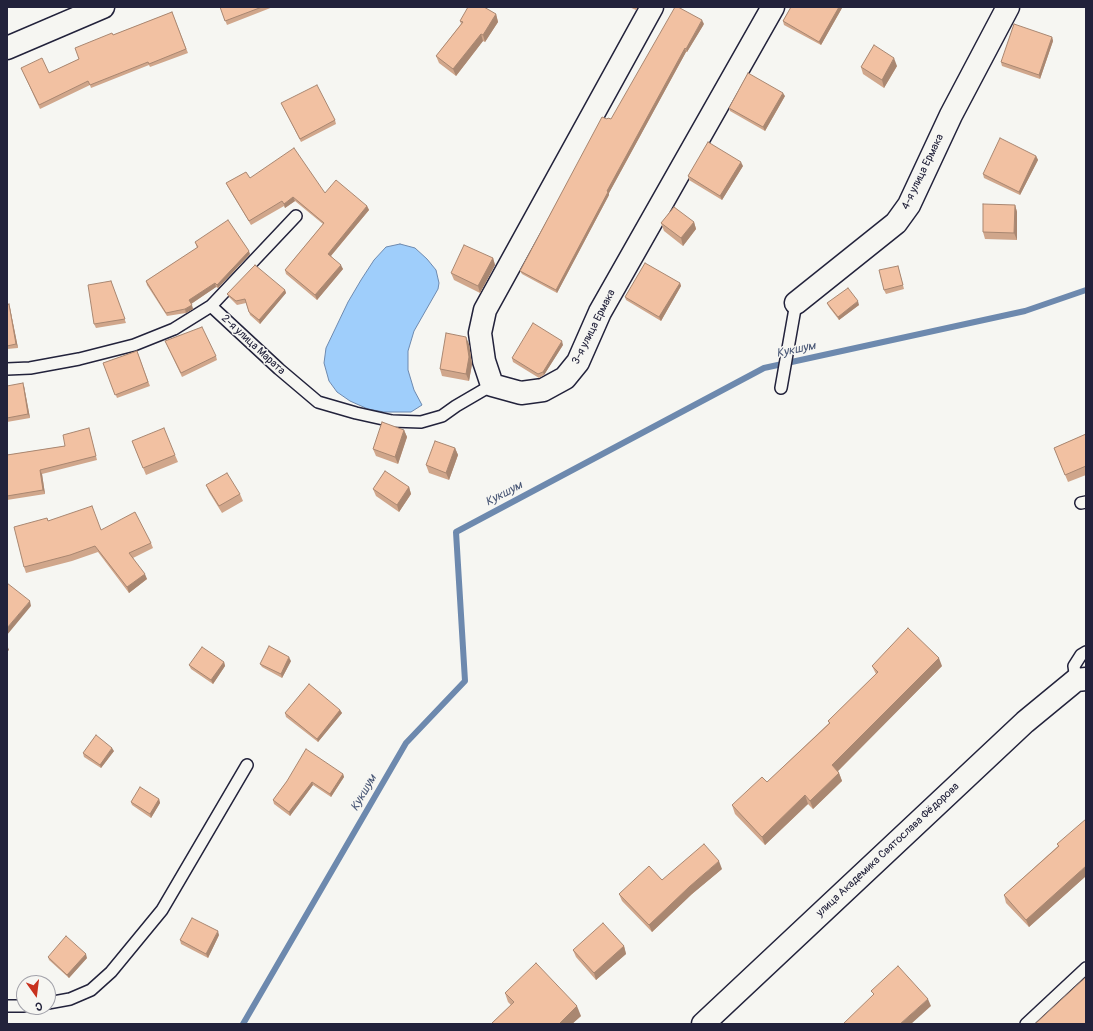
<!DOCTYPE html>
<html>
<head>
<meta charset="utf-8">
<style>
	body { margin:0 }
	#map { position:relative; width:1093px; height:1031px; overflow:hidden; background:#f6f6f2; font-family:Pangolin,sans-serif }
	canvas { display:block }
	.frame { position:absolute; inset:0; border:8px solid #22223b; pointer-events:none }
	.north { position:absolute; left:16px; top:975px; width:40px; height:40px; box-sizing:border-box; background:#f6f6f2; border:1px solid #a1a1a9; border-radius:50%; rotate:166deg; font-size:11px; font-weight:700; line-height:16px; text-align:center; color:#22223b }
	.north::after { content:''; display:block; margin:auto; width:14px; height:18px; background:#c8321e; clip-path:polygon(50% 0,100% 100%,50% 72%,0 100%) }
</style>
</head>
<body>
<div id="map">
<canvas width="1093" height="1031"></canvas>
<div class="frame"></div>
<div class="north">С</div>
</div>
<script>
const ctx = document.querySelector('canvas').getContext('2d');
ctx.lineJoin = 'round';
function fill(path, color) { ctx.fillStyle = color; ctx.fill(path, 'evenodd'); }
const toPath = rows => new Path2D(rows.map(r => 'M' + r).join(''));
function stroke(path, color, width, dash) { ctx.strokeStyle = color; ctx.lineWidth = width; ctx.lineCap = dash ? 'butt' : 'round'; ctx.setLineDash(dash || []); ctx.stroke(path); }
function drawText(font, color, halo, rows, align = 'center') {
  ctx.font = font + ' Pangolin,sans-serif'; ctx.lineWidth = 3; ctx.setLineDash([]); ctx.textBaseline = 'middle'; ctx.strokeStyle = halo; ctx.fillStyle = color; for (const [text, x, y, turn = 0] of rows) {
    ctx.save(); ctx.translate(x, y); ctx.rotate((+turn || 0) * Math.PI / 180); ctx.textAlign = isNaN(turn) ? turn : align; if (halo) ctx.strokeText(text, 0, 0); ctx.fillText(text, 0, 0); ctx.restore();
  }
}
const water = toPath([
	[400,244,415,248,427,259,436,270,439,283,438,289,414,331,408,351,408,370,414,390,422,405,411,412,384,412,368,409,350,401,337,392,329,381,324,363,326,348,348,302,361,280,374,260,386,247,400,244]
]);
fill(water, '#9fcefb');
stroke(water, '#6d89ae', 1);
stroke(toPath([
	[243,1024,406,743,465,681,456,532,764,368,1025,311,1086,290]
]), '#6d89ae', 6);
const service = toPath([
	[211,306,296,216],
	[7,369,30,368,79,359,134,345,174,329,211,306,279,369,318,402,356,413,392,421,421,422,442,416,456,406,492,385],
	[781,388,796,303],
	[1081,503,1086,502],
	[1076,680,1074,666,1081,655,1086,652],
	[48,1003,70,999,91,990,111,972,162,910,247,765],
	[7,1006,24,1006],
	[1026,1024,1086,968]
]);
const minor = toPath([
	[652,7,485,310,480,333,484,361,492,385,521,393,543,390,565,378,578,362,600,312,773,7],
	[7,48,103,7],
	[796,303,896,223,909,205,951,115,1008,7],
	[703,1024,1025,722,1076,680,1086,679]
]);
stroke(service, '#22223b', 14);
stroke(minor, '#22223b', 25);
stroke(service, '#f6f6f2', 11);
stroke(minor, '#f6f6f2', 22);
fill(toPath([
	[220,7,273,7,227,25],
	[629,7,638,7,636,10],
	[791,7,842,7,842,8,821,45,784,25,783,21],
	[172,12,188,53,150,67,149,65,91,88,90,85,40,109,21,68,49,73,79,59,113,35],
	[496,14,498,22,485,42,483,41,456,76,439,63,436,56,461,24,460,21],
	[704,24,687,52,686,52,609,193,609,195,557,293,522,274,520,271,607,119,611,119],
	[1052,37,1053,41,1040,79,1002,66,1001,62],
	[897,66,884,88,863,74,861,67],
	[785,96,765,131,730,111,729,108],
	[281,103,335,120,336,124,301,142],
	[1036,156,1038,160,1020,195,984,178,983,174],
	[743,166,722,200,689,180,688,176],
	[250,178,325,193,367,206,369,210,331,256,343,269,317,300,286,274,285,270,323,224,295,201,285,208,284,206,251,225,228,187,226,183],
	[1015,205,1017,212,1017,240,985,239,983,232],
	[694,222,696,229,683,246,664,231,661,223],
	[195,242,250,254,218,288,216,287,191,304,193,309,186,313,167,316,147,285,146,281,197,248],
	[493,258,495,265,480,293,454,280,451,273],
	[898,266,904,289,886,294,884,290],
	[111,281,126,323,96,328,94,324],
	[680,283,681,286,661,321,626,300,625,297],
	[285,290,286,293,260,324,250,315,246,303,237,305,229,297,227,294],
	[827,303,859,305,839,320,829,307],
	[7,305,10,308,18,348,7,349],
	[165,341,216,356,217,360,182,377],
	[469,344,472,364,469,381,442,376,440,369],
	[563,345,544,375,539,378,513,362,512,358],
	[137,351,150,386,117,398,103,363],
	[7,386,24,386,30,418,7,422],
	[404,430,407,437,398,464,376,456,373,449],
	[90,432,97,460,42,474,45,494,7,500,7,455,65,446],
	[1086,434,1086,475,1068,482,1054,448],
	[132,441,175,455,178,462,146,475],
	[455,448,458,455,449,480,429,473,426,465],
	[206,485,240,494,243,501,222,513,209,492],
	[409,487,411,494,399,512,376,496,373,489],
	[47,518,48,521,101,530,151,543,153,548,133,558,147,579,129,593,98,552,72,561,26,573,24,567],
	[291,661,282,678,262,667,260,664],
	[224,662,225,666,213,684,191,669,189,665],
	[872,666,942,666,838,771,839,773,842,781,813,809,808,804,765,845,735,814,732,805,767,782,829,723,828,721,876,674],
	[340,710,342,713,318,742,286,717,285,713],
	[114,751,101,768,84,757,83,753],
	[343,774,344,777,331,797,313,785,290,816,274,804,273,800,287,781],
	[159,799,160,803,151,818,132,805,131,802],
	[1057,844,1086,876,1029,927,1006,903,1004,895,1058,846],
	[722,869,692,894,652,932,622,901,619,894,662,880],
	[219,935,208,958,181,944,180,940],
	[624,946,626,954,596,980,576,957,573,950],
	[48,957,87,958,69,978,49,960],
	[505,993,581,1016,572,1024,491,1024,511,1005,508,1002]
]), '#d0a68b');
fill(toPath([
	[839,7,842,7,842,8,821,45,819,42],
	[496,14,498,22,485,42,483,35],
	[702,20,704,24,687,52,686,49],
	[481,34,483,41,456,76,453,69],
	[1052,37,1053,41,1040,79,1039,75],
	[685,48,686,52,609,193,609,195,557,293,556,290,607,191],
	[894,58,897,66,884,88,882,80],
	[783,93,785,96,765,131,763,127],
	[1036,156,1038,160,1020,195,1019,192],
	[741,162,743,166,722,200,720,196],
	[293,197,295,201,285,208,284,204],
	[1015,205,1017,212,1017,240,1014,233],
	[367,206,369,210,329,258,328,254],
	[694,222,696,229,683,246,681,238],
	[249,251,250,254,218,288,217,285],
	[493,258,495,265,480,293,478,286],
	[341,265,343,269,317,300,315,295],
	[215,283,216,287,191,304,189,300],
	[680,283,681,286,661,321,659,317],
	[285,290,286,293,260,324,259,320],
	[858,301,859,305,839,320,838,317],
	[9,304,10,308,18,348,16,344],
	[192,305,193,309,186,313,185,309],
	[466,337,469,344,472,364,469,381,466,374],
	[562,341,563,345,544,375,543,372],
	[23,383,24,386,30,418,28,414],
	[404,430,407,437,398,464,395,457],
	[455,448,458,455,449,480,446,473],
	[40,470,42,474,45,494,43,490],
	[409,487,411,494,399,512,397,505],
	[145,574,147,579,129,593,127,587],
	[30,601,31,606,7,635,7,628],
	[7,645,9,650,7,652],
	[289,657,291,661,282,678,281,674],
	[939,658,942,666,835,774,832,765],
	[224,662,225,666,213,684,211,680],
	[340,710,342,713,318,742,317,739],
	[112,748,114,751,101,768,100,765],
	[839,773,842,781,813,809,810,801],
	[343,774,344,777,331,797,330,794],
	[312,782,313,785,290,816,289,812],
	[805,795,808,804,765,845,762,837],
	[159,799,160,803,151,818,150,814],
	[719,861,722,869,692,894,652,932,649,925,689,887],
	[1086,866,1086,876,1029,927,1026,920],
	[218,931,219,935,208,958,206,954],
	[624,946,626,954,596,980,594,973],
	[86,954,87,958,69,978,67,975],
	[928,999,931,1006,911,1024,900,1024],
	[577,1006,581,1016,572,1024,559,1024]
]), '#a98771');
const building = toPath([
	[220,7,262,7,225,21,220,7],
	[468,7,484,7,496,14,483,35,481,34,453,69,436,56,463,22,460,21,468,7],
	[675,7,678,7,702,20,686,49,685,48,607,191,608,192,556,290,520,271,602,117,607,119,608,118,611,119,675,7],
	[791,7,839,7,819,42,783,21,791,7],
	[172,12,186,49,149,64,148,62,90,85,88,81,39,105,21,68,42,58,49,73,79,59,75,48,112,33,113,35,172,12],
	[1014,24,1052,37,1039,75,1001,62,1014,24],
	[874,45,894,58,882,80,861,67,874,45],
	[748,73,783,93,763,127,729,108,748,73],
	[317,85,335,120,300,139,281,103,317,85],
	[1000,138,1036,156,1019,192,983,174,1000,138],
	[708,142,741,162,720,196,688,176,708,142],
	[294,148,325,193,336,180,367,206,328,254,341,265,315,295,285,270,324,223,293,197,284,204,282,201,249,221,226,183,246,172,250,178,294,148],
	[983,204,1015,205,1014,233,983,232,983,204],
	[674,207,694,222,681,238,661,223,674,207],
	[228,220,249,251,217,285,215,283,189,300,192,305,185,309,166,313,146,281,198,247,195,242,228,220],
	[464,245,493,258,478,286,451,273,464,245],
	[645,263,680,283,659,317,625,297,645,263],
	[255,265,285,290,259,320,249,312,245,299,236,301,227,294,255,265],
	[898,266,903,285,884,290,879,270,898,266],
	[111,281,125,319,94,324,88,285,111,281],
	[848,288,858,301,838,317,827,303,848,288],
	[9,304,16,344,7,346,7,305,9,304],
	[533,323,562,341,543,372,538,374,512,358,533,323],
	[202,327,216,356,181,373,165,341,202,327],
	[446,333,466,337,469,357,466,374,440,369,446,333],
	[137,351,148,382,115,395,103,363,137,351],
	[23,383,28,414,7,418,7,386,23,383],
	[382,422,404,430,395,457,373,449,382,422],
	[89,428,96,456,40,470,43,490,7,496,7,455,65,446,63,435,89,428],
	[164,428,175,455,143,468,132,441,164,428],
	[1086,434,1086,466,1065,475,1054,448,1086,434],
	[435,441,455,448,446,473,426,465,435,441],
	[385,471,409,487,397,505,373,489,385,471],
	[227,473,240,494,219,506,206,485,227,473],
	[92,506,101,530,135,512,151,543,129,553,145,574,127,587,95,546,70,555,24,567,14,527,47,518,48,521,92,506],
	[7,583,30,601,7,628,7,583],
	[908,628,939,658,832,765,839,773,810,801,805,795,762,837,732,805,762,777,767,782,830,723,828,721,878,672,872,666,908,628],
	[269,646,289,657,281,674,260,664,269,646],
	[202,647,224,662,211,680,189,665,202,647],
	[309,684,340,710,317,739,285,713,309,684],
	[96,735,112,748,100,765,83,753,96,735],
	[306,749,343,774,330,794,312,782,289,812,273,800,287,781,306,749],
	[140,787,159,799,150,814,131,802,140,787],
	[1086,819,1086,866,1026,920,1004,895,1059,846,1057,844,1086,819],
	[704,844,719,861,689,887,649,925,619,894,649,866,662,880,704,844],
	[192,918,218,931,206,954,180,940,192,918],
	[603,923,624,946,594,973,573,950,603,923],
	[66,936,86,954,67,975,48,957,66,936],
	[536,963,577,1006,559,1024,491,1024,514,1002,505,993,536,963],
	[898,966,928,999,900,1024,843,1024,874,994,871,991,898,966],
	[1086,977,1086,1024,1035,1024,1086,977]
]);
fill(building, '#f2c1a2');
stroke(building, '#a98771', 1);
drawText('11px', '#22223b', '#f6f6f2', [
	["4-я улица Ермака",923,172,-64],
	["3-я улица Ермака",594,327,-63],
	["2-я улица Марата",253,345,43],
	["улица Академика Святослава Фёдорова",888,850,-43]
]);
drawText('italic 12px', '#485675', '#f6f6f2', [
	["Кукшум",796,350,-12],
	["Кукшум",504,494,-28],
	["Кукшум",364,793,-60]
]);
</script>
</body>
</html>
